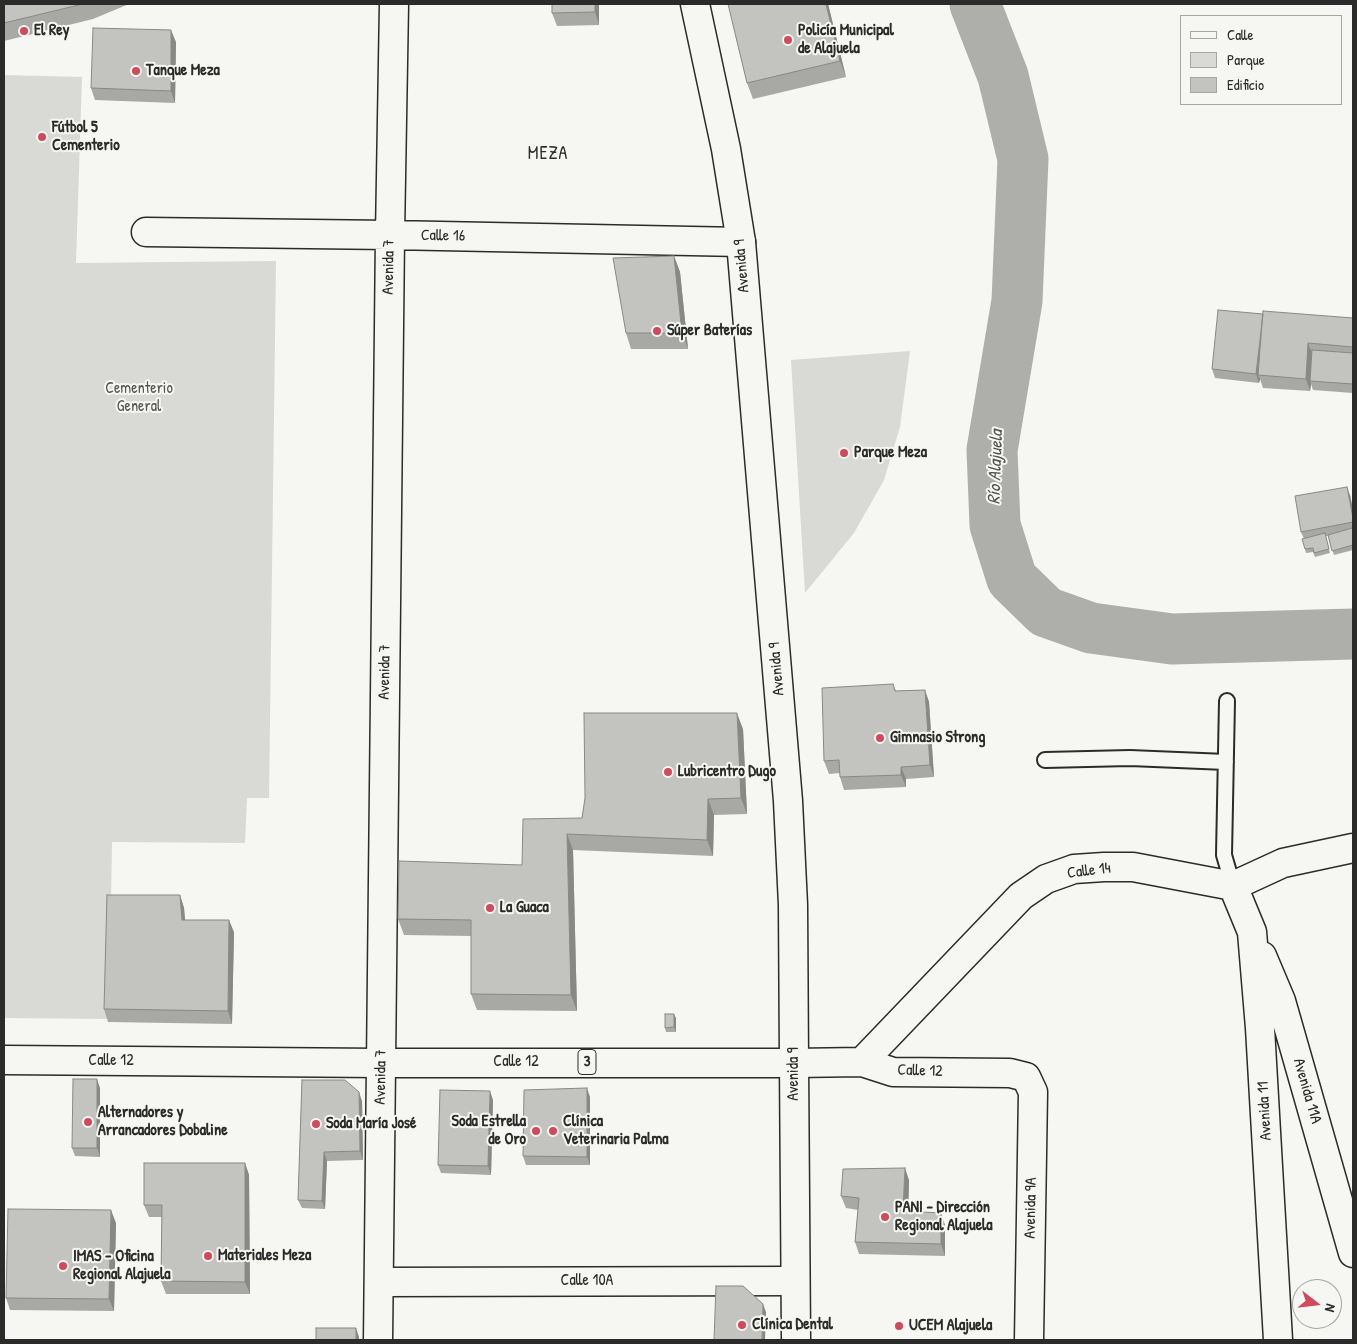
<!DOCTYPE html>
<html>
<head>
<meta charset="utf-8">
<style>
	body { margin:0 }
	#map { position:relative; width:1357px; height:1344px; overflow:hidden; background:#f6f6f2; font-family:"Patrick Hand",sans-serif }
	canvas { display:block }
	.frame { position:absolute; inset:0; border:5px solid #2b2b2b; pointer-events:none }
	.legend { position:absolute; left:1180px; top:15px; width:162px; height:90px; box-sizing:border-box; background:#f6f6f2; border:1px solid #a5a5a2; margin:0; padding:6px 9px; list-style:none; font-size:15px; color:#2b2b2b }
	.legend li { display:flex; align-items:center; gap:10px; height:25px }
	.legend b { width:25px; border:1px solid #a5a5a2 }
	.north { position:absolute; left:1292px; top:1279px; width:50px; height:50px; box-sizing:border-box; background:#f6f6f2; border:1px solid #a5a5a2; border-radius:50%; rotate:106deg; font-size:14px; font-weight:700; line-height:20px; text-align:center; color:#2b2b2b }
	.north::after { content:''; display:block; margin:auto; width:18px; height:22px; background:#d1495b; clip-path:polygon(50% 0,100% 100%,50% 72%,0 100%) }
</style>
</head>
<body>
<div id="map">
<canvas width="1357" height="1344"></canvas>
<div class="frame"></div>
<ul class="legend">
<li><b style="height:6px;background:#f6f6f2"></b>Calle</li>
<li><b style="height:14px;background:#d9d9d5"></b>Parque</li>
<li><b style="height:14px;background:#c3c3c0"></b>Edificio</li>
</ul>
<div class="north">N</div>
</div>
<script>
const ctx = document.querySelector('canvas').getContext('2d');
ctx.lineJoin = 'round';
function fill(path, color) { ctx.fillStyle = color; ctx.fill(path, 'evenodd'); }
const toPath = rows => new Path2D(rows.map(r => 'M' + r).join(''));
function stroke(path, color, width, dash) { ctx.strokeStyle = color; ctx.lineWidth = width; ctx.lineCap = dash ? 'butt' : 'round'; ctx.setLineDash(dash || []); ctx.stroke(path); }
function drawText(font, color, halo, rows, align = 'center') {
  ctx.font = font + ' "Patrick Hand",sans-serif'; ctx.lineWidth = 4; ctx.setLineDash([]); ctx.textBaseline = 'middle'; ctx.strokeStyle = halo; ctx.fillStyle = color; for (const [text, x, y, turn = 0] of rows) {
    ctx.save(); ctx.translate(x, y); ctx.rotate((+turn || 0) * Math.PI / 180); ctx.textAlign = isNaN(turn) ? turn : align; if (halo) ctx.strokeText(text, 0, 0); ctx.fillText(text, 0, 0); ctx.restore();
  }
}
fill(toPath([
	[4,75,82,77,76,263,276,261,269,798,247,798,245,843,112,842,109,1019,4,1018],
	[910,351,900,427,884,480,854,533,805,593,791,360]
]), '#d9d9d5');
stroke(toPath([
	[975,4,1003,76,1023,159,1017,301,992,450,995,525,1012,579,1046,612,1091,628,1172,639,1353,634]
]), '#aeaeab', 51);
const service = toPath([
	[1227,701,1224,855,1233,886],
	[1045,760,1130,758,1226,762]
]);
const minor = toPath([
	[146,232,390,235,741,242],
	[1233,886,1252,932,1260,1028,1278,1340],
	[1262,956,1281,1001,1353,1253],
	[862,1062,1021,896,1046,879,1074,869,1104,867,1133,867,1233,886,1283,863,1353,848],
	[794,1063,862,1062,893,1072,1010,1073,1026,1077,1033,1092,1029,1340],
	[379,1282,795,1281],
	[378,1340,390,235,394,4]
]);
const tertiary = toPath([
	[695,4,726,149,741,242,788,801,793,905,794,1063]
]);
const primary = toPath([
	[4,1060,381,1063,794,1063,796,1340]
]);
stroke(service, '#2b2b2b', 18);
stroke(minor, '#2b2b2b', 31);
stroke(tertiary, '#2b2b2b', 31);
stroke(primary, '#2b2b2b', 31);
stroke(service, '#f6f6f2', 14);
stroke(minor, '#f6f6f2', 28);
stroke(tertiary, '#f6f6f2', 28);
stroke(primary, '#f6f6f2', 28);
fill(toPath([
	[4,4,129,4,93,19,4,41],
	[599,4,599,25,557,26,552,13],
	[728,4,828,4,846,77,753,99,747,83],
	[176,42,175,103,95,100,91,88],
	[674,256,680,272,688,349,631,349,626,333],
	[1353,318,1353,393,1313,390,1311,384,1310,391,1263,388,1260,379,1259,383,1215,378,1212,369],
	[1350,495,1353,510,1353,550,1334,555,1328,536,1326,536,1330,553,1315,557,1313,552,1306,553,1305,549,1304,539,1301,532],
	[893,684,896,691,925,690,929,702,934,777,906,779,906,787,844,790,840,777,840,773,829,774,824,761],
	[743,729,747,814,714,815,713,856,573,850,577,1011,477,1010,471,994,471,936,404,935,398,919,522,865,582,818,585,798],
	[180,895,184,908,185,920,234,932,232,1024,108,1022,104,1009],
	[676,1018,676,1032,666,1032,665,1028],
	[302,1080,362,1101,363,1160,327,1161,325,1209,302,1208,298,1200],
	[100,1088,100,1157,75,1156,72,1148],
	[590,1097,590,1165,526,1165,523,1156],
	[493,1100,491,1175,441,1173,438,1165],
	[245,1163,249,1175,250,1294,166,1294,161,1281,162,1217,149,1217,144,1205],
	[909,1180,908,1211,945,1225,945,1256,859,1254,855,1242,858,1210,846,1208,841,1196],
	[116,1223,114,1311,10,1310,6,1298]
]), '#a8a8a5');
fill(toPath([
	[595,4,599,4,599,25,595,12],
	[826,4,828,4,846,77,840,61],
	[171,30,176,42,175,103,171,91],
	[674,256,680,272,688,349,682,333],
	[1263,314,1258,375,1260,379,1259,383,1256,374],
	[1308,343,1313,356,1310,381,1311,384,1310,391,1306,379],
	[1347,487,1350,495,1353,510,1353,518],
	[925,690,929,702,934,777,930,765],
	[737,713,743,729,747,814,741,798],
	[901,767,906,779,906,787,901,775],
	[708,799,714,815,713,856,707,840],
	[567,834,573,850,577,1011,571,995],
	[180,895,184,908,186,932,182,920],
	[229,920,234,932,232,1024,228,1011],
	[674,1014,676,1018,676,1032,674,1027],
	[97,1079,100,1088,100,1157,97,1148],
	[587,1088,590,1097,590,1165,587,1157],
	[490,1091,493,1100,491,1175,488,1166],
	[359,1092,362,1101,363,1160,360,1151],
	[324,1152,327,1161,325,1209,322,1201],
	[245,1163,249,1175,250,1294,245,1282],
	[905,1168,909,1180,908,1224,903,1211],
	[111,1210,116,1223,114,1311,109,1299],
	[941,1213,945,1225,945,1256,941,1244],
	[763,1304,766,1312,765,1340,762,1340],
	[356,1328,359,1337,359,1340,356,1340]
]), '#888886');
const building = toPath([
	[4,4,83,4,4,23,4,4],
	[552,4,595,4,595,12,552,13,552,4],
	[728,4,826,4,840,61,747,83,728,4],
	[93,28,171,30,171,91,91,88,93,28],
	[674,256,682,333,626,333,613,258,674,256],
	[1218,310,1263,314,1256,374,1212,369,1218,310],
	[1263,311,1353,318,1353,347,1308,343,1306,379,1258,375,1263,311],
	[1312,350,1353,353,1353,384,1310,381,1312,350],
	[1347,487,1353,518,1353,522,1301,532,1295,496,1347,487],
	[1352,528,1353,532,1353,545,1332,551,1328,535,1352,528],
	[1325,533,1329,549,1314,553,1313,548,1305,549,1302,539,1325,533],
	[893,684,895,691,925,690,930,765,901,767,901,775,840,777,839,760,824,761,822,688,893,684],
	[584,713,737,713,741,798,708,799,707,840,567,834,571,995,471,994,471,920,398,919,399,861,522,865,523,819,582,818,585,798,584,713],
	[107,895,180,895,182,920,229,920,228,1011,104,1009,107,895],
	[665,1014,674,1014,674,1027,665,1028,665,1014],
	[73,1079,97,1079,97,1148,72,1148,73,1079],
	[302,1080,345,1080,359,1092,360,1151,324,1152,322,1201,298,1200,302,1080],
	[587,1088,587,1157,523,1156,524,1090,587,1088],
	[440,1090,490,1091,488,1166,438,1165,440,1090],
	[144,1163,245,1163,245,1282,161,1281,162,1205,144,1205,144,1163],
	[905,1168,903,1211,941,1213,941,1244,855,1242,859,1198,841,1196,843,1169,905,1168],
	[8,1209,111,1210,109,1299,6,1298,8,1209],
	[716,1286,743,1286,763,1304,762,1340,714,1340,716,1286],
	[316,1328,356,1328,356,1340,316,1340,316,1328]
]);
fill(building, '#c3c3c0');
stroke(building, '#888886', 1);
for (const [x, y, r, color] of [
	[24,31,5,"#d1495b"],
	[788,40,5,"#d1495b"],
	[136,71,5,"#d1495b"],
	[42,137,5,"#d1495b"],
	[657,331,5,"#d1495b"],
	[844,453,5,"#d1495b"],
	[880,738,5,"#d1495b"],
	[668,772,5,"#d1495b"],
	[490,908,5,"#d1495b"],
	[88,1122,5,"#d1495b"],
	[316,1124,5,"#d1495b"],
	[536,1131,5,"#d1495b"],
	[553,1131,5,"#d1495b"],
	[885,1217,5,"#d1495b"],
	[208,1256,5,"#d1495b"],
	[63,1266,5,"#d1495b"],
	[742,1325,5,"#d1495b"],
	[899,1326,5,"#d1495b"]
]) { const dot = new Path2D(); dot.arc(x, y, r, 0, 2 * Math.PI); ctx.fillStyle = color; ctx.fill(dot); stroke(dot, '#f6f6f2', 2); }
for (const [x, y, w] of [
	[587,1062,18]
]) { const box = new Path2D(); box.roundRect(x - w / 2, y - 12.5, w, 25, 4); ctx.fillStyle = '#f6f6f2'; ctx.fill(box); stroke(box, '#2b2b2b', 1); }
drawText('bold 15px', '#2b2b2b', null, [
	["3",587,1062]
]);
drawText('bold 16px', '#2b2b2b', '#f6f6f2', [
	["El Rey",34,31],
	["Policía Municipal",798,31],
	["de Alajuela",798,49],
	["Tanque Meza",146,71],
	["Fútbol 5",52,128],
	["Cementerio",52,146],
	["Súper Baterías",667,331],
	["Parque Meza",854,453],
	["Gimnasio Strong",890,738],
	["Lubricentro Dugo",678,772],
	["La Guaca",500,908],
	["Alternadores y",98,1113],
	["Arrancadores Dobaline",98,1131],
	["Soda Estrella",526,1122,"right"],
	["de Oro",526,1140,"right"],
	["Clínica",563,1122],
	["Veterinaria Palma",563,1140],
	["Soda María José",326,1124],
	["PANI - Dirección",895,1208],
	["Regional Alajuela",895,1226],
	["Materiales Meza",218,1256],
	["IMAS - Oficina",73,1257],
	["Regional Alajuela",73,1275],
	["Clínica Dental",752,1325],
	["UCEM Alajuela",909,1326]
], 'left');
drawText('16px', '#2b2b2b', '#f6f6f2', [
	["Calle 16",443,236,1],
	["Avenida 9",742,266,-95],
	["Avenida 7",389,267,-89],
	["Avenida 9",777,669,-95],
	["Avenida 7",385,672,-89],
	["Calle 14",1089,871,-7],
	["Calle 12",111,1061],
	["Calle 12",516,1062],
	["Calle 12",920,1071,2],
	["Avenida 9",794,1074,-90],
	["Avenida 7",381,1077,-89],
	["Avenida 11A",1307,1091,74],
	["Avenida 11",1265,1111,-93],
	["Avenida 9A",1031,1208,-89],
	["Calle 10A",587,1281]
]);
drawText('16px', '#565656', '#f6f6f2', [
	["Cementerio",139,389],
	["General",139,407]
]);
ctx.letterSpacing = '1px';
drawText('18px', '#2b2b2b', '#f6f6f2', [
	["MEZA",548,154]
]);
ctx.letterSpacing = '0px';
drawText('italic 18px', '#525251', '#f6f6f2', [
	["Río Alajuela",996,467,-88]
]);
</script>
</body>
</html>
